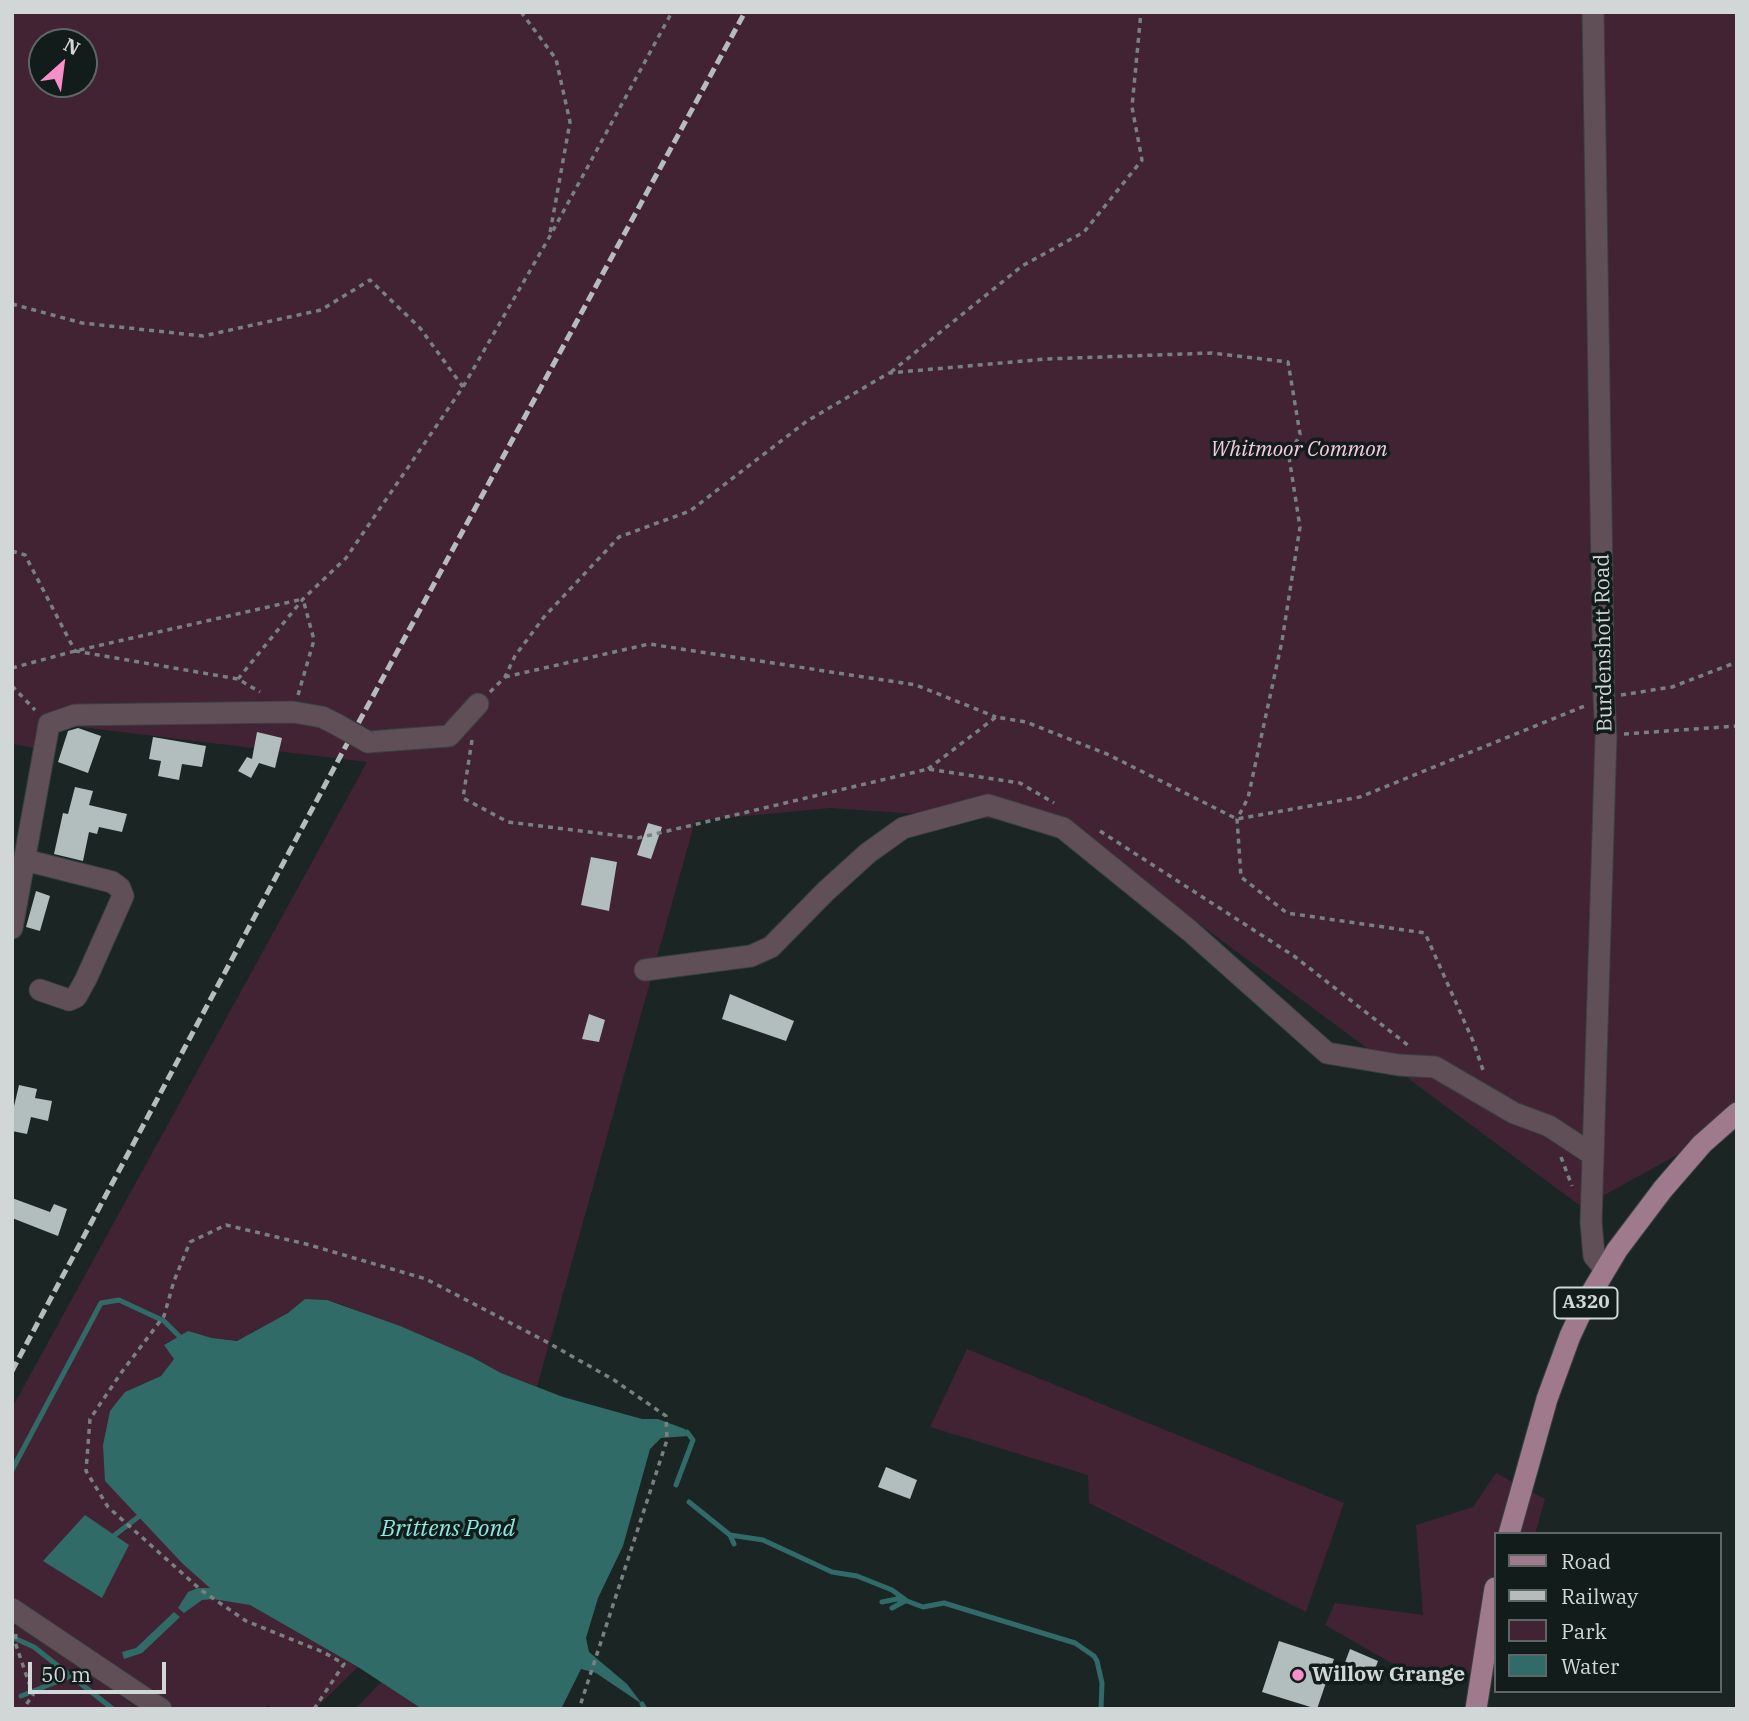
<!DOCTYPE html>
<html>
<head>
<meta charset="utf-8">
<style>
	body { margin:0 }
	#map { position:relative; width:1749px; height:1721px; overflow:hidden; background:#1b2524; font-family:"IBM Plex Serif",serif }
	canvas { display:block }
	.frame { position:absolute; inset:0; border:14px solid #d0d7d6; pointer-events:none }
	.legend { position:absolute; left:1494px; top:1532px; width:228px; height:161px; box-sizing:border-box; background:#121c1b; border:2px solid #5e6766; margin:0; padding:9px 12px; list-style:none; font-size:21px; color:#d0d7d6 }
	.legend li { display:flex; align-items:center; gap:14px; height:35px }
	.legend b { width:35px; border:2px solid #5e6766 }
	.north { position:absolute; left:28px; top:28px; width:70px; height:70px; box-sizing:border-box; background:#121c1b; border:2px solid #5e6766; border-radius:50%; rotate:28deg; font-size:19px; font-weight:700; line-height:28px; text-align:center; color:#d0d7d6 }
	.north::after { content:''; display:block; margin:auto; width:24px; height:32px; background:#f98fc9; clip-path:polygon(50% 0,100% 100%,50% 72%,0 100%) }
	.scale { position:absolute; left:28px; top:1662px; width:138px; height:32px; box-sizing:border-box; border:4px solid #d0d7d6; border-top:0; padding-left:9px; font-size:21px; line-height:24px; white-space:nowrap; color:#d0d7d6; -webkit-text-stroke:5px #121c1b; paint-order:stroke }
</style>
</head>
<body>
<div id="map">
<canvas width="1749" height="1721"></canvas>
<div class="frame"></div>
<ul class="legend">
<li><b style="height:9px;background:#9e7a8c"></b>Road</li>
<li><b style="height:9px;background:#b5bcbb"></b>Railway</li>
<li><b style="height:19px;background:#412333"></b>Park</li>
<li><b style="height:19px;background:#316b68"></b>Water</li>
</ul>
<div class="north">N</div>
<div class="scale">50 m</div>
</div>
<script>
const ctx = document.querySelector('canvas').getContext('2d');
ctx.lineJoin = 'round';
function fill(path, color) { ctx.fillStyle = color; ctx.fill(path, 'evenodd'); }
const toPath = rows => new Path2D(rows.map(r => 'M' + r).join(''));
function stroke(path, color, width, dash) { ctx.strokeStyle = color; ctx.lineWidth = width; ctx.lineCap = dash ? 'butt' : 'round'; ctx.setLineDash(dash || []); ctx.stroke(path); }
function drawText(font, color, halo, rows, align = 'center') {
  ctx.font = font + ' "IBM Plex Serif",serif'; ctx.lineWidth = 7; ctx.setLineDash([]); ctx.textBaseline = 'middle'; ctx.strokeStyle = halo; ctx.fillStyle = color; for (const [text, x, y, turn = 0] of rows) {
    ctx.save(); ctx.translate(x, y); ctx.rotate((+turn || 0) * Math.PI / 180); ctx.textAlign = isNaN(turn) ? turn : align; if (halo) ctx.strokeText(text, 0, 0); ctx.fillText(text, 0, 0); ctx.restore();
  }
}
fill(toPath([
	[12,12,1737,12,1737,1122,1599,1198,1594,1216,1064,824,830,808,695,821,537,1387,501,1373,472,1357,343,1305,327,1300,305,1299,288,1313,237,1341,212,1338,188,1332,165,1344,174,1359,161,1376,125,1392,225,1599,250,1605,358,1667,315,1709,273,1709,268,1705,265,1709,177,1709,12,1600,12,1408,367,762,39,722,34,748,12,744],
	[42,42,84,42,84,84,42,84],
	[967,1349,1344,1503,1306,1612,1089,1503,1088,1475,930,1427],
	[1496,1473,1545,1499,1535,1534,1495,1534,1495,1677,1395,1665,1325,1625,1335,1603,1423,1615,1416,1525,1473,1507],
	[12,1624,37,1637,139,1709,12,1709],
	[381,1682,422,1709,355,1709]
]), '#412333');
fill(toPath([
	[305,1299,327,1300,400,1326,472,1357,501,1373,563,1397,642,1419,658,1419,685,1429,688,1436,661,1438,650,1449,623,1546,598,1598,586,1638,589,1652,627,1684,642,1704,596,1673,581,1669,561,1709,422,1709,358,1667,250,1605,213,1599,202,1600,184,1613,178,1608,188,1592,198,1588,210,1588,182,1563,105,1481,103,1445,110,1411,125,1392,161,1376,174,1359,164,1345,188,1331,212,1338,237,1341,288,1313],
	[85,1515,129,1545,102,1598,43,1561],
	[174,1612,180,1617,142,1653,124,1659,122,1652,136,1648]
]), '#316b68');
stroke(toPath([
	[12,1470,101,1303,119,1300,164,1321,182,1339],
	[676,1485,693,1440,687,1432],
	[689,1502,730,1535,734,1544],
	[730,1535,763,1540,832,1572,857,1576,892,1590,907,1601,923,1607,944,1603,1075,1643,1094,1656,1097,1661,1102,1683,1101,1709],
	[111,1538,142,1514],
	[882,1602,897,1599,904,1600],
	[892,1608,905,1601],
	[12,1637,34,1647,113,1709],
	[21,1696,71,1676],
	[642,1704,645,1709]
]), '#316b68', 5);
fill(toPath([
	[78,728,101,736,88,773,58,762,68,731],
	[257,732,282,738,275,768,259,763,251,778,238,771,247,757,252,759],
	[153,737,206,746,202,767,182,764,179,780,158,776,161,761,149,759],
	[75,787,93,791,89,805,127,814,122,832,99,827,97,834,89,832,83,861,54,854,63,813,68,814],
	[648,823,662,827,651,859,637,855],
	[591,857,617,862,609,911,581,905],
	[36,891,50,896,40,931,26,927],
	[730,994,794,1021,786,1041,722,1019],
	[589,1014,605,1020,599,1042,582,1039],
	[19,1085,37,1089,35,1098,52,1101,48,1121,31,1117,27,1134,12,1131,12,1115],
	[12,1198,50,1212,54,1204,67,1209,58,1236,12,1218],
	[886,1467,917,1480,910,1499,878,1487],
	[1279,1641,1334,1659,1317,1709,1262,1692],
	[1350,1649,1378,1661,1372,1677,1344,1665]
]), '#b1bebd');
const minor = toPath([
	[1593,12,1604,698,1606,736,1591,1222,1594,1256,1605,1269],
	[368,742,449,736,478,704],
	[25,860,112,882,120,888,123,896,86,979,76,997,69,1000,40,990],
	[12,928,49,724,75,715,293,712,322,717,336,724],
	[645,970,751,956,771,947,826,891,868,853,903,828,988,805,1063,828,1190,931,1327,1053,1399,1065,1435,1067,1514,1113,1549,1126,1593,1155],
	[12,1609,161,1709]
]);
const major = toPath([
	[1509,1534,1547,1399,1570,1336,1586,1302,1617,1250,1663,1189,1702,1144,1737,1113],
	[1476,1709,1495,1588]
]);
stroke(minor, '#384140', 23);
stroke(major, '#384140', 23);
stroke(toPath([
	[521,12,556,59,570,122,550,233],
	[12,304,82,323,203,336,321,310,370,280,420,328,463,387],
	[891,372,1022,266,1084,232,1142,160,1132,107,1141,12],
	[12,551,25,555,75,651],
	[75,651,238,679,260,692],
	[12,668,75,651,303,599],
	[505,677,649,644,916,685,996,717],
	[238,679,303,599,346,558,463,387,550,236,672,12],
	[12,686,35,710],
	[490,692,505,677,515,656,544,617,619,537,690,511,807,421,889,373,1046,359,1212,353,1288,362,1300,434,1289,457,1300,527,1282,641,1248,798,1237,819,1241,877,1287,913,1425,933,1473,1041,1484,1073],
	[298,695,314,640,303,599],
	[1621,695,1672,687,1737,662],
	[1624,734,1737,726],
	[472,740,463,798,508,822,638,838,928,769,1020,783,1054,803],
	[928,769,996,717,1026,722,1107,754,1237,819,1360,797,1587,705],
	[1100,831,1294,956,1409,1046],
	[1561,1157,1572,1186],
	[16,1634,15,1642,33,1695,23,1709],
	[314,1709,344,1664,323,1652,246,1621,201,1590,108,1507,86,1471,90,1419,121,1373,164,1316,174,1281,190,1242,226,1225,306,1244,426,1279,545,1341,614,1380,666,1416,667,1440,579,1709]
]), '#788180', 3.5, [5, 5]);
stroke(minor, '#614f58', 21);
stroke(major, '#9e7a8c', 21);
stroke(toPath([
	[12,1371,341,755,745,12]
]), '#b5bcbb', 5, [10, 5]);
const minorBridge = toPath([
	[336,724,368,742]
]);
stroke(minorBridge, '#384140', 23, []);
stroke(minorBridge, '#614f58', 21);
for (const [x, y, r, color] of [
	[1298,1675,7,"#f98fc9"]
]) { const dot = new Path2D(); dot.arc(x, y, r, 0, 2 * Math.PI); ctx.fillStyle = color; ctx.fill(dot); stroke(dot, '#121c1b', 2.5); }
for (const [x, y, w] of [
	[1586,1303,63]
]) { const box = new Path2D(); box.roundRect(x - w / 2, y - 15.5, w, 31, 5); ctx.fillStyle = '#121c1b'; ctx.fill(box); stroke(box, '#d0d7d6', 2); }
drawText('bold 19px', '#d0d7d6', null, [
	["A320",1586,1303]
]);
drawText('italic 21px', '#f7cce1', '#121c1b', [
	["Whitmoor Common",1299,450]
]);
drawText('21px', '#d0d7d6', '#121c1b', [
	["Burdenshott Road",1604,643,-91]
]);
drawText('bold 21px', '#d0d7d6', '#121c1b', [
	["Willow Grange",1312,1675]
], 'left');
drawText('italic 23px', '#8bebe4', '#121c1b', [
	["Brittens Pond",448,1529]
]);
</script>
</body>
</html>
